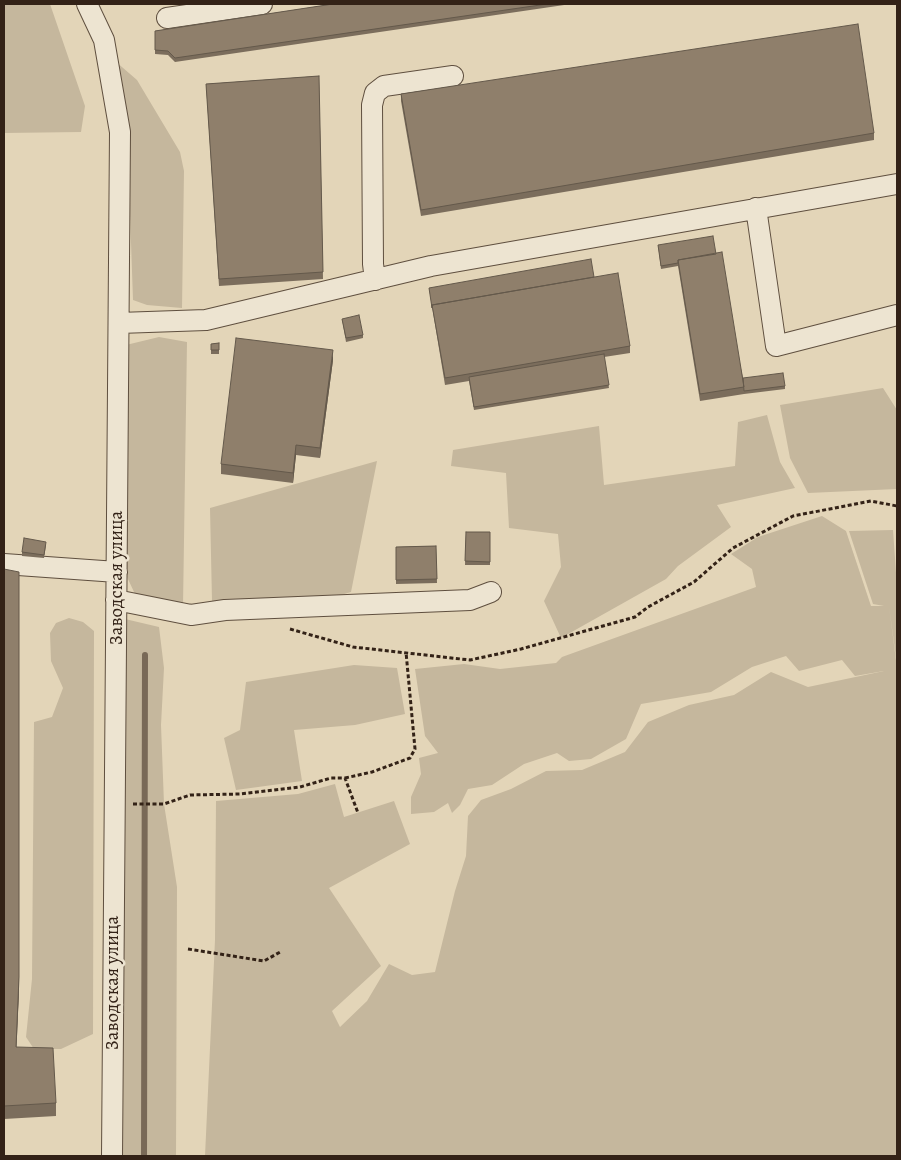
<!DOCTYPE html>
<html>
<head>
<meta charset="utf-8">
<style>
	body { margin:0 }
	#map { position:relative; width:901px; height:1160px; overflow:hidden; background:#e3d5b8; font-family:Alegreya,serif }
	canvas { display:block }
	.frame { position:absolute; inset:0; border:5px solid #332217; pointer-events:none }
</style>
</head>
<body>
<div id="map">
<canvas width="901" height="1160"></canvas>
<div class="frame"></div>
</div>
<script>
const ctx = document.querySelector('canvas').getContext('2d');
ctx.lineJoin = 'round';
function fill(path, color) { ctx.fillStyle = color; ctx.fill(path, 'evenodd'); }
const toPath = rows => new Path2D(rows.map(r => 'M' + r).join(''));
function stroke(path, color, width, dash) { ctx.strokeStyle = color; ctx.lineWidth = width; ctx.lineCap = dash ? 'butt' : 'round'; ctx.setLineDash(dash || []); ctx.stroke(path); }
function drawText(font, color, halo, rows, align = 'center') {
  ctx.font = font + ' Alegreya,serif'; ctx.lineWidth = 5; ctx.setLineDash([]); ctx.textBaseline = 'middle'; ctx.strokeStyle = halo; ctx.fillStyle = color; for (const [text, x, y, turn = 0] of rows) {
    ctx.save(); ctx.translate(x, y); ctx.rotate((+turn || 0) * Math.PI / 180); ctx.textAlign = isNaN(turn) ? turn : align; if (halo) ctx.strokeText(text, 0, 0); ctx.fillText(text, 0, 0); ctx.restore();
  }
}
fill(toPath([
	[4,4,50,4,85,106,81,132,4,133],
	[115,61,137,80,180,152,184,171,182,308,147,305,133,300,127,127],
	[159,337,187,342,183,606,135,594,127,577,126,345],
	[883,388,897,410,897,489,808,493,790,458,780,405],
	[767,415,780,462,795,488,717,505,731,527,678,566,666,579,561,638,544,601,561,567,558,534,509,528,506,473,451,466,453,450,599,426,604,485,735,466,738,422],
	[377,461,351,592,334,597,212,601,210,508],
	[822,516,846,531,871,606,884,606,873,604,849,531,893,530,897,587,897,665,889,606,897,668,897,1156,205,1156,215,940,216,801,298,794,335,784,344,817,394,801,410,844,329,888,381,966,332,1011,340,1027,367,1001,389,964,412,975,435,972,455,891,466,856,468,816,481,800,511,789,546,771,582,770,625,752,648,722,689,705,734,695,771,672,808,687,884,671,855,676,842,660,799,671,786,656,752,667,711,692,641,704,626,739,591,759,569,761,557,753,524,764,492,785,468,789,460,805,452,813,448,803,434,812,411,814,411,797,421,774,419,758,438,753,425,736,415,669,464,664,500,669,556,663,562,657,756,587,752,569,731,554,758,537],
	[69,618,83,622,94,631,93,1034,61,1049,34,1049,26,1037,32,979,34,722,52,717,63,688,51,661,50,633,56,623],
	[125,619,159,627,164,668,161,725,164,804,177,887,176,1156,120,1156],
	[354,665,397,668,405,714,355,725,294,730,302,781,236,790,224,738,240,730,246,682]
]), '#c5b79d');
stroke(toPath([
	[144,1156,145,655]
]), '#796957', 6);
const minor = toPath([
	[87,4,104,40,120,132,112,1156],
	[167,18,262,4],
	[756,208,776,346,897,315],
	[375,280,373,264,372,105,375,93,384,86,453,76],
	[119,323,206,320,431,266,897,184],
	[4,564,117,572],
	[116,600,191,615,225,610,470,600,491,592]
]);
stroke(minor, '#5f4f3f', 22);
stroke(toPath([
	[290,629,353,647,470,660,521,649,635,617,648,607,694,582,733,548,793,516,871,501,897,506],
	[345,778,372,772,410,758,415,749,406,652],
	[133,804,164,804,190,795,240,794,300,787,331,778,345,778,358,813],
	[188,949,264,961,282,951]
]), '#332217', 3, [4, 2.5]);
stroke(minor, '#ede4d1', 20);
fill(toPath([
	[333,4,571,4,175,62,168,55,155,54,155,31],
	[319,76,323,279,219,286,206,84],
	[401,94,874,133,874,140,421,216,401,101],
	[658,245,716,254,743,378,785,386,785,389,744,394,700,401,678,266,661,269],
	[594,277,630,346,630,353,604,357,609,388,474,410,469,381,445,385,429,288],
	[342,319,363,335,363,338,346,342],
	[219,343,219,354,211,354,211,344],
	[333,360,320,458,296,455,293,483,221,474,221,464],
	[466,532,490,532,490,565,465,565],
	[46,545,44,558,22,556,22,552],
	[436,546,437,583,396,584,396,547],
	[4,569,19,990,16,1047,56,1103,56,1116,4,1119]
]), '#7b6d5c');
fill(toPath([
	[333,350,333,360,320,458,320,448],
	[296,445,296,455,293,483,293,473],
	[19,572,19,990,16,1060]
]), '#64594b');
const building = toPath([
	[333,4,547,4,175,58,168,51,155,50,155,31,333,4],
	[858,24,874,133,421,210,401,94,858,24],
	[319,76,323,272,219,279,206,84,319,76],
	[713,236,716,254,678,260,678,263,661,266,658,245,713,236],
	[722,252,744,387,700,394,678,260,722,252],
	[591,259,594,277,432,305,432,308,429,288,591,259],
	[618,273,630,346,445,378,432,305,618,273],
	[359,315,363,335,346,338,342,319,359,315],
	[236,338,333,350,320,448,296,445,293,473,221,464,236,338],
	[219,343,219,350,211,350,211,344,219,343],
	[604,354,609,385,474,407,469,377,604,354],
	[783,373,785,386,744,391,743,378,783,373],
	[466,532,490,532,490,562,465,561,466,532],
	[24,538,46,542,44,555,22,552,24,538],
	[436,546,437,579,396,580,396,547,436,546],
	[4,569,19,572,19,977,16,1047,53,1048,56,1103,4,1106,4,569]
]);
fill(building, '#8f7f6b');
stroke(building, '#64594b', 1);
drawText('19px', '#332217', '#ede4d1', [
	["Заводская улица",117,578,-90],
	["Заводская улица",113,983,-90]
]);
</script>
</body>
</html>
